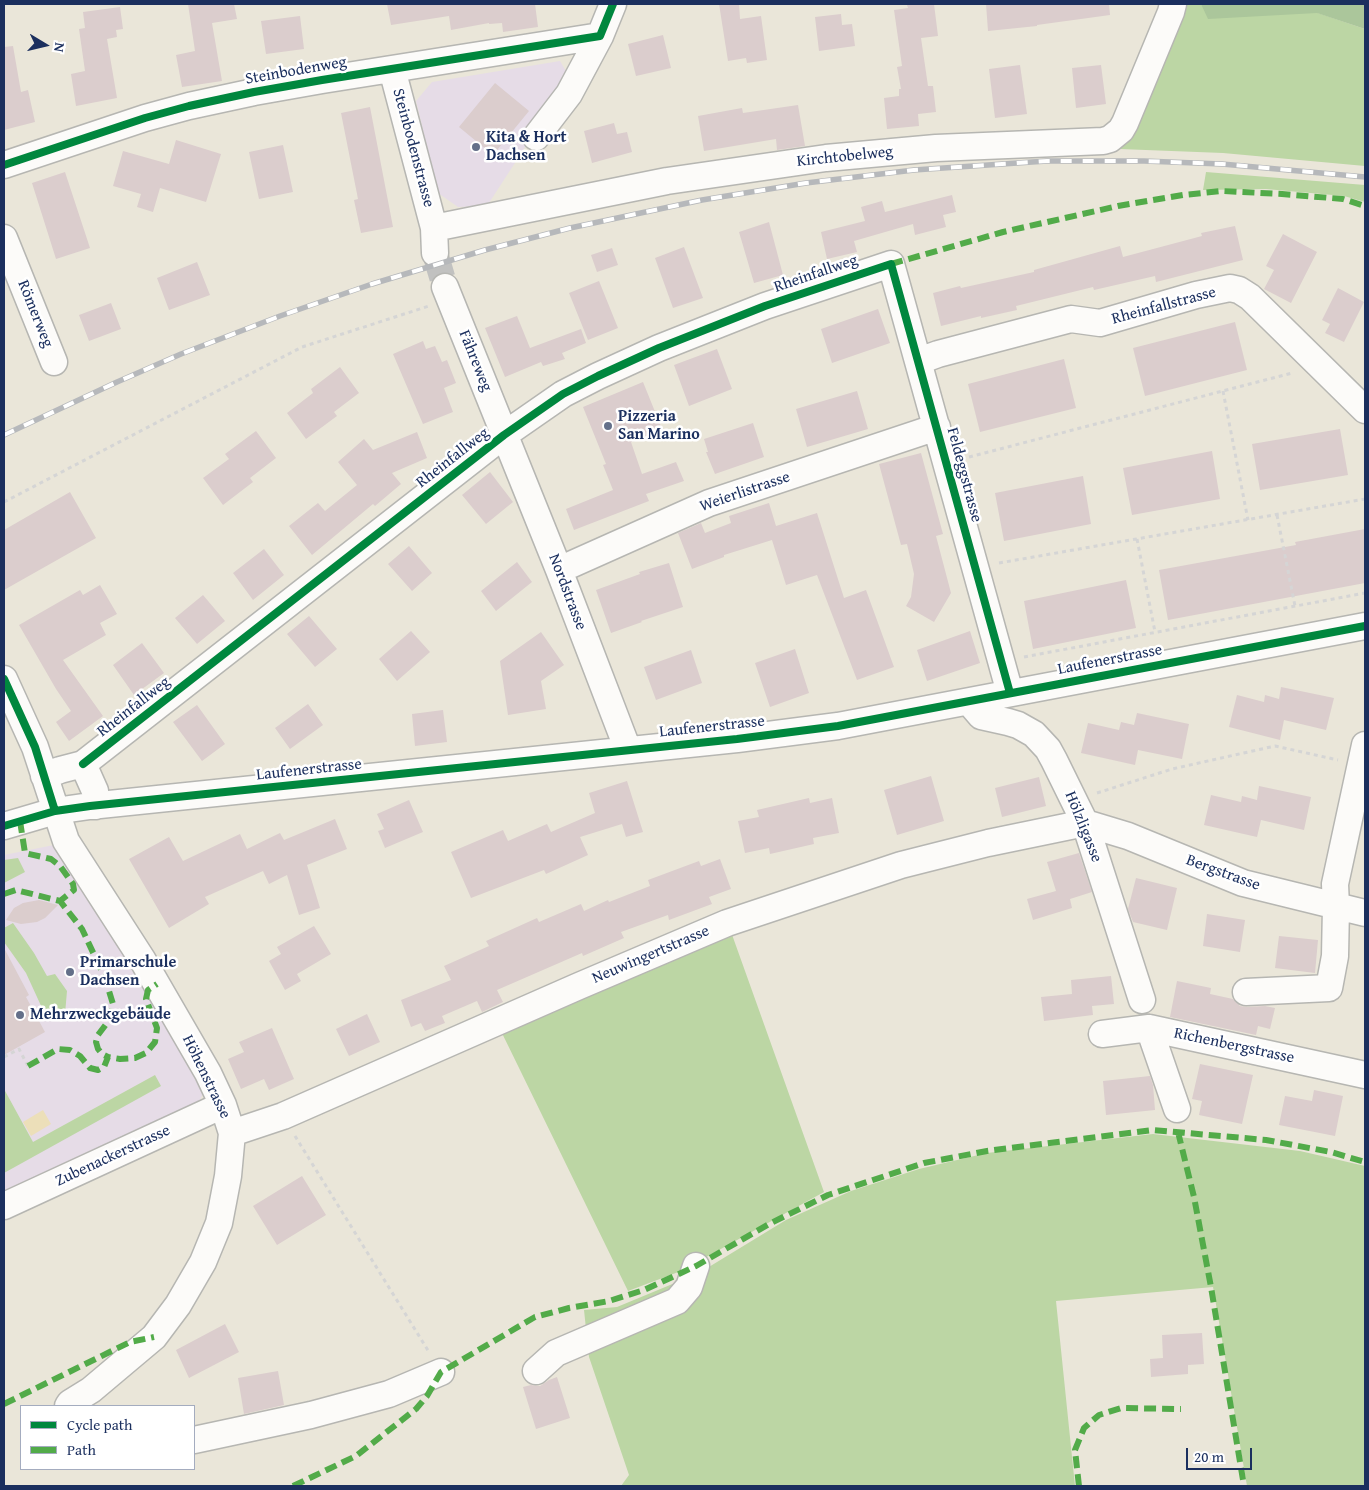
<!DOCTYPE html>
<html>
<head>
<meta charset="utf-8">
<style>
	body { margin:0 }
	#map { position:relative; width:1369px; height:1490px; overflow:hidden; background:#eae6d9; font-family:"Gentium Book Plus",serif }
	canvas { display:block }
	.frame { position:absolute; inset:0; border:5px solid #1b2f5e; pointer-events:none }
	.legend { position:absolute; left:20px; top:1405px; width:175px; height:65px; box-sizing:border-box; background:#fff; border:1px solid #a4acbf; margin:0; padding:6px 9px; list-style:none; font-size:15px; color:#1b2f5e }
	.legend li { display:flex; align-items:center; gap:10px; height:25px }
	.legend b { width:25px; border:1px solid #a4acbf }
	.north { position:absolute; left:20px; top:20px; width:50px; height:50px; -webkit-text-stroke:4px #fff; paint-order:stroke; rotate:99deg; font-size:14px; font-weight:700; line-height:20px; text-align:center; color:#1b2f5e }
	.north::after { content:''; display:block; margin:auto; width:18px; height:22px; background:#1b2f5e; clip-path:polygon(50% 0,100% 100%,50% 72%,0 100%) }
	.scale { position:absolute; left:1186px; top:1448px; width:66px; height:22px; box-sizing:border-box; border:2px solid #1b2f5e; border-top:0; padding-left:6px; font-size:15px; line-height:18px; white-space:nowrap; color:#1b2f5e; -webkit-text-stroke:4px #fff; paint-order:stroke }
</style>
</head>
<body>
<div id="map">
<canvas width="1369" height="1490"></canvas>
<div class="frame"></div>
<ul class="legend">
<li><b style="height:6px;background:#00873e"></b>Cycle path</li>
<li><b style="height:6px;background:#52ab49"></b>Path</li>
</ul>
<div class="north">N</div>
<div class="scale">20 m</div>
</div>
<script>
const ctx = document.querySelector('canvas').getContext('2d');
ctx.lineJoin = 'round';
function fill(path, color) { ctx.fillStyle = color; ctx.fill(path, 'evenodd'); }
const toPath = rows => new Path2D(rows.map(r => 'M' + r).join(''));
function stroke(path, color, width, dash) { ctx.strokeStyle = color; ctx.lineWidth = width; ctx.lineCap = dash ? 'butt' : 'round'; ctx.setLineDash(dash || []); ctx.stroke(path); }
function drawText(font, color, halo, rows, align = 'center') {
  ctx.font = font + ' "Gentium Book Plus",serif'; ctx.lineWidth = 5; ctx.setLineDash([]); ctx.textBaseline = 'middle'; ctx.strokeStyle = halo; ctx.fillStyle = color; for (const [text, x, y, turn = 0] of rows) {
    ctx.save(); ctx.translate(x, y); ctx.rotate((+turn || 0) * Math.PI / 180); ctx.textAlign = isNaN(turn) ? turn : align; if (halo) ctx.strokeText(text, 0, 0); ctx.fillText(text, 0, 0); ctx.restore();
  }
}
fill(toPath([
	[560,61,570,78,487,206,458,207,438,193,416,101,432,82],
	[59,844,205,1089,194,1113,4,1201,4,855]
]), '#e6dce7');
fill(toPath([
	[1186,4,1318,13,1365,29,1365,166,1223,153,1120,149],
	[1206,172,1365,185,1365,202,1344,196,1266,189,1203,190],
	[18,858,25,872,4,883,4,860],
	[13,923,34,953,47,976,55,974,67,991,65,1014,48,1021,26,973,4,942,4,928],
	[730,929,824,1192,681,1271,628,1291,499,1027],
	[155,1075,161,1086,4,1173,4,1089,33,1142],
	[1153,1134,1300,1151,1365,1166,1365,1486,1247,1486,1213,1287,1056,1301,1075,1486,621,1486,629,1475,589,1357,584,1310,617,1307,699,1273,786,1220,851,1191,919,1169,987,1153]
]), '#bcd6a4');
fill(toPath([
	[1201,4,1365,4,1365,29,1317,13,1208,19]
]), '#abc69b');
fill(toPath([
	[43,1110,51,1124,31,1136,23,1122]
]), '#ecdfb9');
fill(toPath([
	[188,4,234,4,237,19,212,23,222,81,182,87,176,55,195,51],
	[387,4,535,4,538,27,503,32,502,23,489,24,489,23,451,30,449,16,391,25],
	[719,4,739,4,740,19,761,16,767,60,747,63,746,58,728,61],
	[919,4,934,4,938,36,921,38,928,86,933,86,936,112,918,114,919,126,887,129,884,98,899,96,899,89,901,89,897,67,902,66,894,10,908,8,907,5],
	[986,4,1109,4,1110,15,1037,25,1037,26,988,31],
	[120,7,123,29,116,30,117,37,107,39,117,98,76,106,71,74,85,71,79,29,85,28,83,12],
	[841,14,842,25,852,24,855,46,819,51,815,17],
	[300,16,304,49,266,54,261,21],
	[663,35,671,68,636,76,628,44],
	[13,46,21,92,28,90,35,122,4,130,4,47],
	[1020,65,1027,114,995,118,989,69],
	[1101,65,1106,104,1076,108,1072,68],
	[495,83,529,111,493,155,459,127],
	[798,105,805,146,777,150,776,139,704,151,698,116,742,108,743,113],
	[370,107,393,227,361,233,354,200,358,199,341,113],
	[614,123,617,134,627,132,632,152,592,163,584,131],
	[176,140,221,154,206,202,160,188,153,212,137,207,141,194,113,186,123,151,169,164],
	[283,145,293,192,259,199,249,152],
	[65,172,90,248,56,259,32,183],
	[952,195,956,212,943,215,946,227,915,235,913,224,854,241,857,252,827,259,821,232,865,221,861,207,882,201,885,212],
	[769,222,783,275,754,283,739,232],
	[1235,226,1243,260,1156,282,1155,276,1094,290,1093,287,1016,306,1017,310,981,318,981,316,941,326,933,293,960,286,961,288,1034,272,1034,270,1120,246,1123,257,1202,236,1201,233],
	[1283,234,1317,252,1291,303,1264,289,1274,270,1266,266],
	[684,247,703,298,673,308,655,258],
	[612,248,618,265,597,272,591,255],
	[197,262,210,295,169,310,157,278],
	[599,281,618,328,588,340,569,293],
	[1338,288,1364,302,1344,342,1325,333,1330,324,1322,320],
	[111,303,121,329,89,341,79,315],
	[878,309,890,343,832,363,821,329],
	[517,316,530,348,581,329,586,343,562,353,565,359,543,366,541,362,505,377,485,328],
	[1235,322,1247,370,1145,396,1133,348],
	[423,341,426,349,435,346,442,362,447,360,456,383,444,388,453,412,423,424,393,354],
	[717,349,732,389,689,406,674,365],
	[1064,359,1076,408,980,432,968,384],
	[340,367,359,393,334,412,337,416,306,439,287,413,313,393,311,389],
	[643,382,662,429,631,442,642,474,676,462,684,481,646,494,649,501,574,530,566,509,613,490,603,465,606,464,583,407],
	[857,391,868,429,807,447,796,409],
	[753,423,764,457,715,474,706,452,708,452,704,439],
	[1340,429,1348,475,1260,490,1252,444],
	[256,431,276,458,250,478,253,482,223,505,203,478,229,459,225,454],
	[417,432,427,458,392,473,401,484,375,506,373,504,312,555,289,526,318,503,325,511,357,485,338,462,364,439,373,450],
	[1212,451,1220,499,1132,515,1123,468],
	[921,453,943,534,936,536,951,593,934,622,906,606,911,597,914,574,907,544,901,545,879,464],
	[490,472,513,502,486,524,462,495],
	[1083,476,1091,524,1004,541,995,493],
	[70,492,96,538,4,590,4,530],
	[769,503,776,526,817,513,844,598,866,590,894,667,857,680,817,575,786,585,772,540,724,555,724,557,692,569,678,533,701,523,705,533,731,523,729,516],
	[1365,529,1365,583,1168,620,1159,570,1296,545,1295,542],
	[409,546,432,573,412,591,388,564],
	[264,549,284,575,253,600,233,573],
	[517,562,532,582,496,611,481,591],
	[669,563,683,607,641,621,642,622,611,633,596,590,640,574,639,572],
	[1126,580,1136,628,1033,649,1024,601],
	[100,585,117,614,100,623,106,635,63,660,103,716,69,741,56,722,71,711,56,689,19,625,80,590,83,595],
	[203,595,225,621,197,644,175,618],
	[309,616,337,649,315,667,287,634],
	[411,631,430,652,397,681,379,659],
	[970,631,980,663,927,681,917,650],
	[541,632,564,665,541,681,546,709,508,715,500,661],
	[142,643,164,673,134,695,113,665],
	[795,649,809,693,770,707,755,663],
	[691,650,702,683,656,700,644,667],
	[1281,687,1334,698,1326,730,1284,720,1280,740,1229,727,1237,695,1264,702,1265,695,1279,699],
	[308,704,323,725,290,749,275,728],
	[197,705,225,744,202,761,173,722],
	[443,710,447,742,415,746,412,714],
	[1137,713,1189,724,1182,759,1138,750,1135,765,1081,753,1088,723,1119,730,1121,722,1134,725],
	[931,776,944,821,897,835,884,790],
	[1039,777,1046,806,1002,817,995,788],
	[627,781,643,832,626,837,622,824,580,837,588,855,546,874,544,870,471,898,451,852,503,830,508,841,547,824,551,832,595,813,589,793],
	[1259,786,1311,797,1304,830,1261,820,1257,837,1204,825,1211,795,1241,802,1242,796,1257,800],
	[809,798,810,803,832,798,839,833,813,838,814,844,770,854,769,848,745,853,738,821,759,817,757,810],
	[409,800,423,832,385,848,378,831,384,829,377,814],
	[335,819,347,849,307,865,320,908,299,915,287,875,269,884,263,871,205,897,209,904,169,928,129,859,169,837,183,861,240,834,247,849,280,833,284,840],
	[1079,853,1092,892,1070,899,1072,908,1033,920,1027,899,1056,891,1047,862],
	[720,859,731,889,709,897,712,904,669,920,668,915,621,932,624,938,583,956,582,953,497,990,503,1002,482,1012,477,1001,442,1016,445,1023,425,1031,421,1023,411,1027,401,1000,451,980,444,966,489,946,486,941,537,918,539,922,581,904,584,911,608,900,609,902,650,886,648,880,699,861,701,866],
	[1136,878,1177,888,1167,930,1133,922,1128,909],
	[39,900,58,905,45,918,37,922,21,924,6,920,14,908,23,903],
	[1207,914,1245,920,1240,952,1203,946],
	[314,926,331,954,297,974,301,981,285,990,269,961,281,954,277,947],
	[1279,936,1318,940,1315,973,1275,968],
	[4,948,29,995,26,997,45,1032,4,1055],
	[1111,976,1114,1004,1092,1006,1093,1015,1044,1021,1041,997,1072,994,1071,980],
	[1177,981,1211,988,1210,994,1233,999,1240,1006,1247,1007,1265,1006,1275,1008,1270,1029,1258,1026,1256,1035,1170,1017],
	[367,1014,380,1042,349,1056,336,1029],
	[272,1028,294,1079,269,1090,264,1079,241,1089,228,1059,244,1052,239,1042],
	[1200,1064,1253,1075,1242,1124,1199,1115,1202,1101,1192,1099],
	[1150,1076,1153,1085,1155,1110,1106,1115,1103,1081],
	[1314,1090,1343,1096,1335,1136,1279,1125,1285,1096,1312,1101],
	[302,1176,326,1215,277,1245,253,1206],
	[225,1324,239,1352,189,1378,176,1350],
	[1202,1333,1204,1364,1188,1365,1188,1374,1151,1377,1150,1359,1163,1358,1162,1335],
	[278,1371,284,1405,244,1414,238,1378],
	[557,1377,570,1418,536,1429,523,1387,531,1385,540,1386,549,1380]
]), '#dbcdcd');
stroke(toPath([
	[435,253,445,287]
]), '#c1c1c0', 26, [26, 13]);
const minor = toPath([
	[392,69,434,228,435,253],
	[536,137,569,94,600,36,613,4],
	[4,165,145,118,189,106,254,92,322,80,600,36],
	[434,228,667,181,826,158,936,148,1103,141,1110,139,1121,130,1125,123,1171,12,1173,4],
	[4,238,54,362],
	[445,287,559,570,628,750],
	[919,361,938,354,1071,319,1100,323,1196,295,1230,288,1239,290,1250,297,1365,410],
	[559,570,709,503,937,427],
	[4,679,35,747,66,841,142,959,208,1073,223,1105,232,1133,228,1176,219,1223,203,1262,178,1305,154,1337,91,1390,70,1403,68,1406],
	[969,702,981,716,1008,722,1018,725,1034,734,1048,749,1054,760,1085,823,1142,1000],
	[83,764,504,435,563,394,598,376,659,348,765,306,891,264,1010,693],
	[44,776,60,770,83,764,95,791,96,806],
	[4,826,55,811,90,806,737,739,838,726,1365,626],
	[1246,992,1329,988,1335,956,1336,907,1335,884,1365,745],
	[1149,1028,1177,1109],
	[1102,1034,1149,1028,1365,1075],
	[232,1133,283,1116,579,986,727,923,901,865,988,843,1085,823,1128,836,1243,883,1365,913],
	[4,1206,223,1105],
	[536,1371,556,1353,677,1301,689,1287,696,1266],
	[194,1440,311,1415,389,1394,441,1372]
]);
stroke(minor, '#b6b6b2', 29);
stroke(toPath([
	[1223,391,1248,520],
	[969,457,1292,373],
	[4,502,302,347,429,306],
	[1277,515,1295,606],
	[1137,539,1155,632],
	[999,563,1365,499],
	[1024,657,1365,593],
	[1097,793,1172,769,1275,746,1338,760],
	[4,1057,19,1049,28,1066],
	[295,1136,429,1352]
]), '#d5d5d5', 3, [4, 4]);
stroke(minor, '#fcfbf9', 26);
const rail = toPath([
	[4,435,117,382,181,354,280,316,372,284,485,250,570,228,702,200,806,183,914,170,1047,161,1144,161,1222,164,1365,177]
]);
stroke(rail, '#b6b8bb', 5.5);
stroke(rail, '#fff', 4, [11]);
stroke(toPath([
	[891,264,1003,232,1118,206,1183,195,1222,191,1282,194,1343,199,1365,206],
	[20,821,25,853,51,859,60,866,73,884,74,890,60,901],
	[4,894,16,890,60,901,82,929,105,978,113,1004,110,1019,98,1035,96,1042,98,1049,102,1054,108,1057],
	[28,1066,58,1049,70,1050,80,1056,90,1068,98,1070,104,1067,108,1057,120,1059,135,1058,146,1053,155,1042,157,1028,146,999,148,990,157,984],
	[1178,1132,1194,1197,1211,1287,1244,1486],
	[4,1404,130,1342,154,1337],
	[293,1486,356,1456,416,1409,427,1396,441,1372,535,1317,569,1308,609,1301,644,1290,696,1266,769,1224,828,1195,924,1163,987,1151,1153,1130,1266,1140,1331,1152,1365,1162],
	[1079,1486,1075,1450,1084,1428,1099,1415,1121,1408,1181,1409]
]), '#52ab49', 6, [12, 6]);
stroke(toPath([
	[4,165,145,118,189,106,254,92,322,80,600,36,613,4],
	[4,679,35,747,55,811],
	[83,764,504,435,563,394,598,376,659,348,765,306,891,264,1010,693],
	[4,826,55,811,90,806,737,739,838,726,1365,626]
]), '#00873e', 8);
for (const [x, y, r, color] of [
	[476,147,5,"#636f89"],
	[608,426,5,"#636f89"],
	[70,972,5,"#636f89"],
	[20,1015,5,"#636f89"]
]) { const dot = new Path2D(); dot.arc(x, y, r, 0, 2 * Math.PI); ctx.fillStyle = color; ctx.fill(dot); stroke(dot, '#fff', 2); }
drawText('16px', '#1b2f5e', '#fff', [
	["Steinbodenweg",296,71,-10],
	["Steinbodenstrasse",413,148,75],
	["Kirchtobelweg",845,157,-6],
	["Rheinfallweg",816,274,-19],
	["Rheinfallstrasse",1164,306,-15],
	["Römerweg",35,314,68],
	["Fähreweg",475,361,68],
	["Rheinfallweg",453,458,-38],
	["Feldeggstrasse",964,475,75],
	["Weierlistrasse",745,492,-19],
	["Nordstrasse",567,592,69],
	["Laufenerstrasse",1110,660,-11],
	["Rheinfallweg",134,707,-38],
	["Laufenerstrasse",712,727,-6],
	["Laufenerstrasse",309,770,-6],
	["Hölzligasse",1083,827,68],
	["Bergstrasse",1223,873,20],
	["Neuwingertstrasse",651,955,-23],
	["Richenbergstrasse",1234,1046,12],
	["Höhenstrasse",206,1077,64],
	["Zubenackerstrasse",113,1156,-25]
]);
drawText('bold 16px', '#1b2f5e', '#fff', [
	["Kita & Hort",486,138],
	["Dachsen",486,156],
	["Pizzeria",618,417],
	["San Marino",618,435],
	["Primarschule",80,963],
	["Dachsen",80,981],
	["Mehrzweckgebäude",30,1015]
], 'left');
</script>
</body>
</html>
